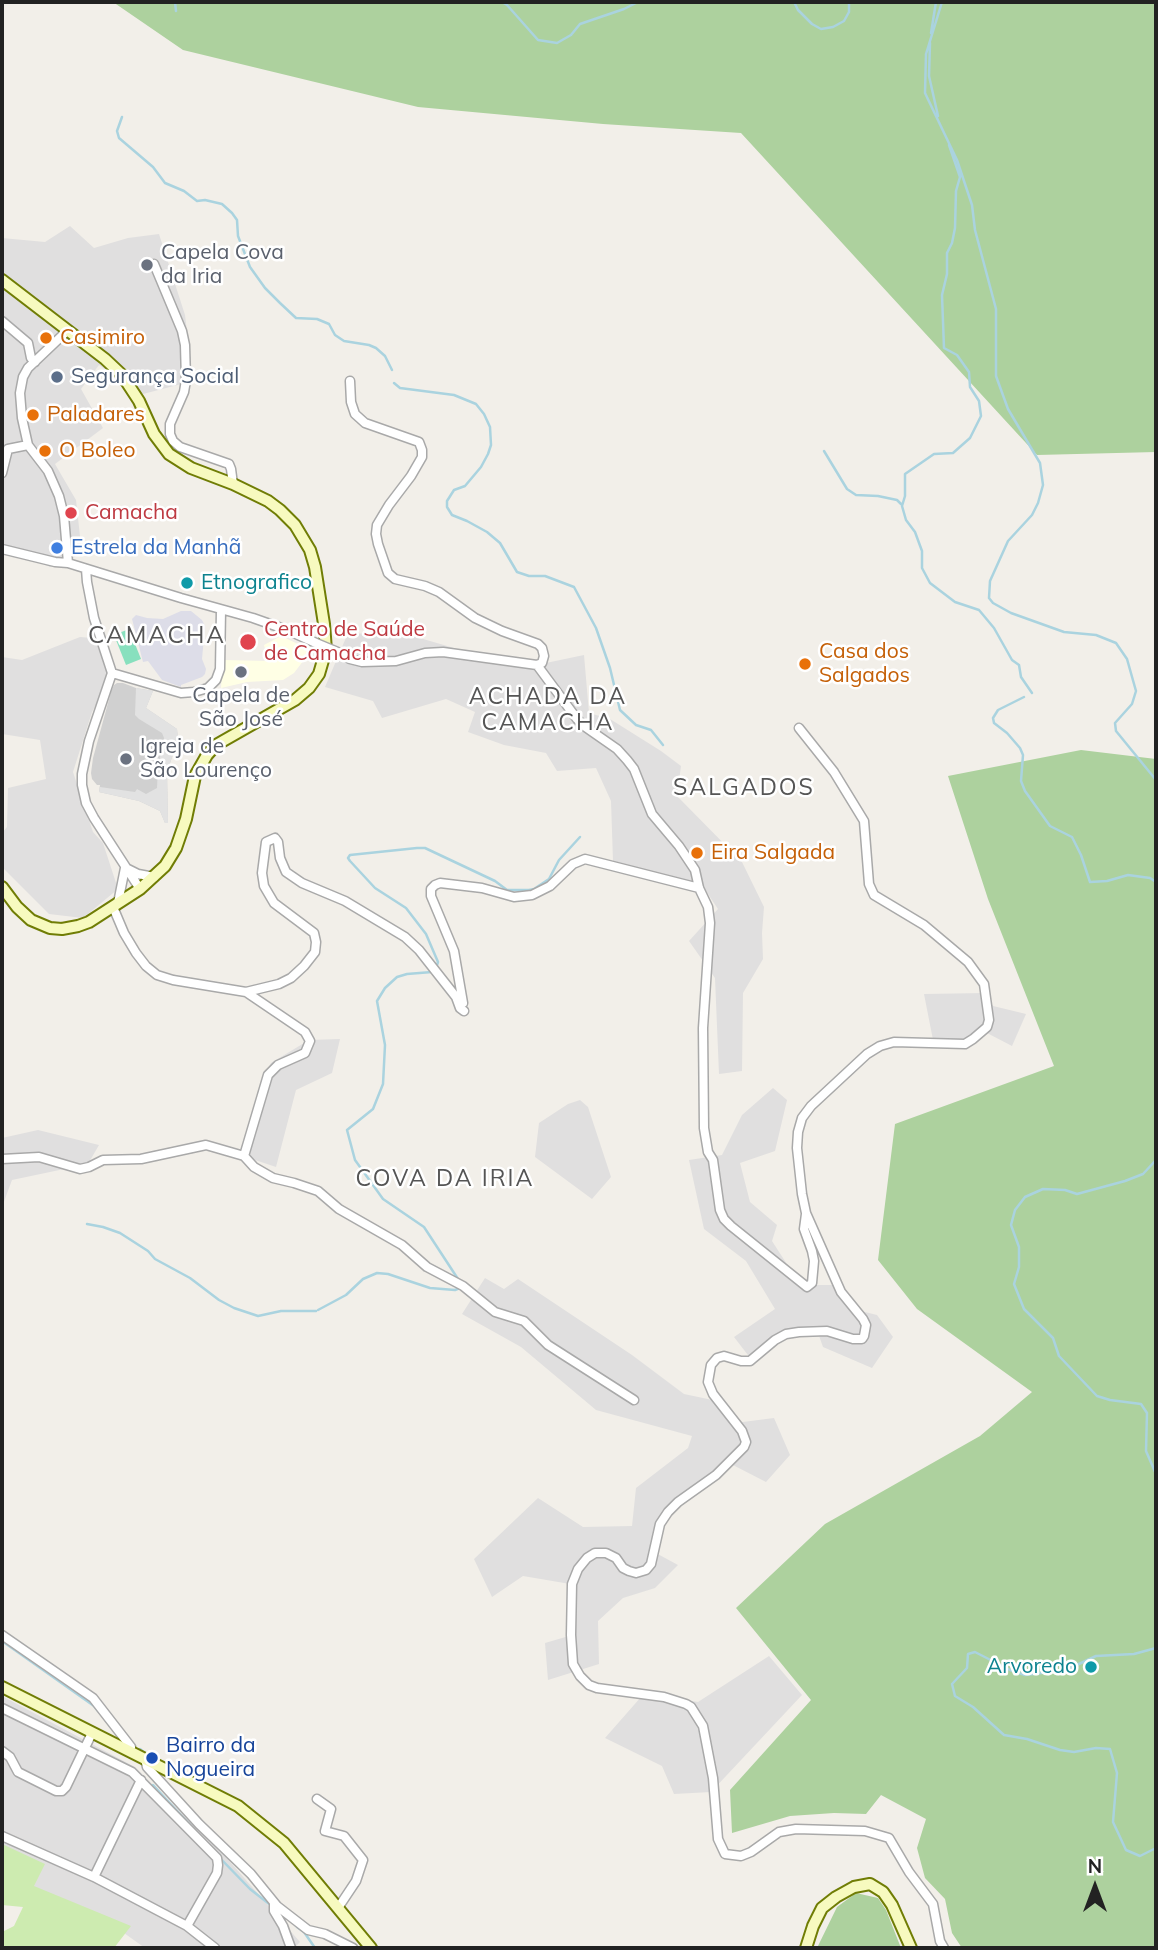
<!DOCTYPE html>
<html>
<head>
<meta charset="utf-8">
<style>
	body { margin:0 }
	#map { position:relative; width:1158px; height:1950px; overflow:hidden; background:#f2efe9; font-family:Mulish,sans-serif }
	canvas { display:block }
	.frame { position:absolute; inset:0; border:4px solid #222; pointer-events:none }
	.north { position:absolute; left:1060px; top:1852px; width:70px; height:70px; -webkit-text-stroke:5px #fff; paint-order:stroke; rotate:0deg; font-size:19px; font-weight:700; line-height:28px; text-align:center; color:#222 }
	.north::after { content:''; display:block; margin:auto; width:24px; height:32px; background:#222; clip-path:polygon(50% 0,100% 100%,50% 72%,0 100%) }
</style>
</head>
<body>
<div id="map">
<canvas width="1158" height="1950"></canvas>
<div class="frame"></div>
<div class="north">N</div>
</div>
<script>
const ctx = document.querySelector('canvas').getContext('2d');
ctx.lineJoin = 'round';
function fill(path, color) { ctx.fillStyle = color; ctx.fill(path, 'evenodd'); }
const toPath = rows => new Path2D(rows.map(r => 'M' + r).join(''));
function stroke(path, color, width, dash) { ctx.strokeStyle = color; ctx.lineWidth = width; ctx.lineCap = dash ? 'butt' : 'round'; ctx.setLineDash(dash || []); ctx.stroke(path); }
function drawText(font, color, halo, rows, align = 'center') {
  ctx.font = font + ' Mulish,sans-serif'; ctx.lineWidth = 5; ctx.setLineDash([]); ctx.textBaseline = 'middle'; ctx.strokeStyle = halo; ctx.fillStyle = color; for (const [text, x, y, turn = 0] of rows) {
    ctx.save(); ctx.translate(x, y); ctx.rotate((+turn || 0) * Math.PI / 180); ctx.textAlign = isNaN(turn) ? turn : align; if (halo) ctx.strokeText(text, 0, 0); ctx.fillText(text, 0, 0); ctx.restore();
  }
}
fill(toPath([
	[70,226,94,248,128,238,159,234,185,315,193,381,143,394,99,365,81,389,103,428,55,464,76,500,82,554,50,567,2,545,2,238,45,242],
	[348,633,413,636,522,668,584,655,589,713,610,719,661,751,681,766,677,796,742,862,764,907,762,933,763,959,743,993,742,1071,719,1074,715,978,689,941,718,909,702,885,613,861,611,801,596,768,557,771,546,753,504,745,468,732,475,712,446,699,382,718,373,701,325,687],
	[80,637,104,639,115,670,92,712,73,772,93,832,103,843,118,889,83,918,49,914,2,867,2,833,7,827,8,788,46,779,40,740,2,734,2,657,22,660],
	[985,993,993,1006,1026,1014,1012,1046,987,1033,976,1042,934,1045,924,994],
	[340,1039,332,1073,296,1090,276,1167,243,1156,264,1075,271,1063,309,1040],
	[773,1088,787,1100,775,1151,740,1163,750,1202,777,1225,772,1241,792,1272,814,1285,841,1285,861,1311,877,1315,893,1337,872,1368,823,1347,818,1333,799,1329,751,1359,734,1337,775,1309,746,1261,704,1229,689,1160,722,1155,742,1115],
	[580,1100,588,1107,611,1177,592,1199,535,1157,539,1123,568,1104],
	[38,1130,99,1145,88,1164,12,1180,2,1207,2,1138],
	[485,1278,504,1289,518,1279,632,1355,684,1394,722,1402,735,1423,774,1418,790,1455,766,1482,731,1464,668,1512,654,1552,678,1565,655,1588,623,1598,598,1621,599,1664,548,1680,545,1643,569,1636,576,1585,523,1576,492,1597,474,1559,538,1498,583,1527,632,1526,636,1488,688,1448,692,1436,596,1410,521,1347,462,1314],
	[769,1656,802,1695,711,1792,674,1794,662,1766,605,1738,641,1697,663,1696,698,1702],
	[2,1696,135,1767,225,1856,300,1942,294,1948,145,1948,103,1918,2,1896]
]), '#e0dfdf');
fill(toPath([
	[281,636,300,645,303,642,313,648,294,673,283,680,247,682,221,688,223,660,268,661,264,645]
]), '#ffffe5');
fill(toPath([
	[117,683,123,683,136,688,153,691,146,708,177,729,178,739,167,772,168,823,165,823,160,811,139,801,99,792,100,785,97,785,92,779,91,773,93,758,111,692,114,685]
]), '#d0d0d0');
fill(toPath([
	[2,1844,45,1864,34,1886,131,1926,114,1948,2,1948,2,1932,14,1926,23,1907,2,1905]
]), '#cdebb0');
fill(toPath([
	[113,2,1156,2,1156,452,1037,455,741,133,603,124,418,107,183,50],
	[1081,750,1156,759,1156,1948,962,1948,952,1933,945,1899,925,1878,917,1848,926,1819,881,1795,866,1814,834,1813,790,1816,732,1833,730,1790,811,1700,736,1608,825,1524,980,1436,1032,1392,917,1309,878,1260,895,1124,1054,1066,988,899,948,776],
	[856,1893,878,1898,886,1910,901,1948,817,1948,837,1907]
]), '#add19e');
fill(toPath([
	[129,629,141,659,126,665,114,635]
]), '#88e0be');
fill(toPath([
	[136,688,153,691,146,708,177,729,178,739,167,772,168,823,165,823,160,811,139,801,99,792,100,787,135,792,137,789,146,794,157,788,158,767,164,738,162,733,139,719,135,715]
]), '#e2e2e2');
fill(toPath([
	[181,611,191,611,202,620,205,626,202,659,206,669,205,674,202,677,181,685,181,687,162,680,148,661,143,662,132,619,136,615,147,618,163,619]
]), '#dddde8');
stroke(toPath([
	[175,2,176,11],
	[502,2,507,5,538,40,557,43,571,35,580,24,624,9,638,2],
	[794,2,798,10,812,24,821,29,833,27,844,21,849,12,849,2],
	[942,2,926,54,925,93,957,160,972,205,975,230,996,309,996,376,1008,409,1040,463,1043,485,1038,503,1032,515,1008,541,990,581,989,598,993,603,1011,613,1064,632,1096,635,1116,643,1127,659,1136,691,1132,704,1115,723,1116,731,1156,780],
	[931,33,936,2],
	[930,43,929,76,938,116],
	[122,117,117,131,119,138,153,167,165,183,184,191,197,201,205,200,222,204,232,213,237,220,238,236,250,267,265,288,280,303,296,318,317,319,329,324,335,335,344,341,369,345,376,348,385,356,392,370],
	[949,145,960,177,956,191,955,228,952,243,947,253,947,274,942,295,944,348,957,355,969,372,970,387,979,401,981,416,970,438,953,453,934,454,905,474,905,496,902,506,906,520,915,532,922,551,922,568,930,583,955,602,979,610,994,628,1012,660,1019,665,1021,677,1032,693],
	[394,383,400,388,454,395,476,404,484,414,490,427,491,445,488,454,481,467,465,486,454,490,447,501,447,507,452,515,467,521,487,532,500,543,517,572,529,576,545,576,574,587,596,628,610,668,620,710,636,725,651,730,663,745],
	[824,451,847,489,856,495,878,496,897,500,901,504],
	[1024,697,998,710,993,718,994,723,1007,733,1020,748,1023,755,1021,781,1025,791,1050,826,1072,837,1081,855,1090,882,1107,881,1128,875,1150,878,1156,882],
	[436,968,438,962,426,934,406,908,375,888,350,861,348,858,350,855,417,848,425,848,495,881,507,890,529,890,534,889,549,879,559,860,580,837],
	[432,972,407,974,397,977,385,988,377,1001,385,1045,383,1084,373,1109,347,1130,355,1160,383,1199,424,1227,458,1279],
	[1156,1160,1143,1174,1125,1181,1077,1194,1065,1190,1043,1189,1025,1197,1015,1210,1011,1225,1019,1247,1019,1267,1014,1284,1024,1309,1053,1338,1059,1356,1097,1396,1110,1400,1141,1404,1147,1413,1146,1451,1156,1474],
	[87,1224,103,1227,120,1233,148,1251,155,1259,190,1278,219,1300,234,1308,258,1316,281,1311,316,1311],
	[318,1310,346,1295,363,1279,377,1273,388,1274,430,1288,455,1290,460,1288],
	[2,1641,94,1706,98,1711],
	[1156,1648,1134,1654,1096,1656,1066,1670,1025,1675,1010,1670,975,1652,968,1654,967,1668,952,1684,955,1696,973,1707,1004,1735,1027,1739,1060,1750,1074,1752,1096,1748,1110,1749,1117,1773,1113,1822,1126,1850,1140,1856,1156,1848],
	[140,1749,145,1753],
	[153,1785,191,1826],
	[219,1857,250,1889,273,1907],
	[297,1927,304,1932,315,1948]
]), '#aad3df', 2.5);
const minor = toPath([
	[154,264,182,331,185,345,186,380,184,392,170,424,170,434,173,441,180,447,229,464,231,469,233,484],
	[2,321,28,343,31,358,35,362],
	[67,331,28,368,23,377,20,393,22,418,28,445,48,471,59,496,64,516,68,563],
	[350,381,351,402,355,414,365,423,419,442,422,450,422,457,411,476,389,505,377,525,376,534,378,544,388,573,395,579,425,586,439,592,475,618,502,631,538,644,542,648,544,656,542,663,537,665],
	[8,449,28,445],
	[2,473,8,449],
	[2,549,55,562,68,563,181,598,253,618,287,630,316,643],
	[86,569,87,582,94,618,112,673],
	[340,653,350,659,362,662,396,661,425,653,443,652,537,665,577,719,584,726,617,749,627,760,634,769,652,814,679,846,695,870,699,888,708,907,710,923,703,1028,704,1128,708,1152,713,1160,720,1210,724,1219,731,1226,807,1287,812,1283,814,1261,812,1251,804,1229,806,1214],
	[112,673,89,741,82,774,82,785,86,803,94,818,140,889],
	[112,673,181,693,194,692,208,688,216,680,220,669,221,610],
	[799,728,834,772,864,821,869,884,874,895,924,925,968,962,984,984,989,1020,987,1027,973,1039,965,1044,894,1042,880,1046,867,1054,811,1106,802,1118,798,1132,797,1148,802,1194,806,1213,841,1292,863,1319,866,1325,864,1336,862,1339,853,1339,827,1331,799,1332,786,1334,775,1340,750,1361,741,1361,724,1356,717,1358,711,1365,708,1382,713,1394,742,1431,746,1442,744,1447,716,1475,678,1502,668,1512,660,1524,651,1564,646,1570,636,1573,629,1571,623,1568,616,1558,606,1553,595,1553,587,1558,578,1569,572,1584,571,1635,573,1664,580,1676,589,1685,597,1688,664,1697,686,1704,691,1707,703,1726,713,1778,718,1839,725,1854,741,1856,751,1852,779,1832,796,1829,865,1831,889,1838,909,1872,933,1904,940,1941,944,1948],
	[128,869,138,874,154,877],
	[118,903,125,868],
	[113,907,124,933,136,953,146,966,157,975,173,980,246,992,305,1032,310,1041,305,1053,278,1065,268,1075,244,1156],
	[246,992,279,984,291,978,304,966,315,952,316,942,314,933,274,903,264,886,262,873,266,842,275,838,278,842,280,858,286,872,302,883,345,901,405,937,419,950,456,997,460,1008,464,1011],
	[463,1003,454,951,431,896,431,889,435,885,440,883,482,888,514,897,532,895,550,886,573,864,585,859,699,888],
	[2,1159,39,1157,80,1169,89,1167,103,1160,141,1159,206,1145,244,1156,254,1167,273,1178,294,1183,318,1191,339,1209,402,1245,427,1267,463,1286,495,1312,524,1321,548,1345,634,1400],
	[2,1635,93,1698,131,1747,129,1751],
	[2,1708,132,1772,217,1858,218,1865,217,1873,187,1926],
	[2,1751,10,1757,18,1772,56,1791,62,1791,66,1787,92,1733],
	[145,1759,147,1767,199,1824,251,1874,277,1906,308,1930,325,1934,353,1948],
	[317,1799,331,1809,325,1831,344,1836,363,1860,356,1881,338,1908],
	[2,1836,94,1877,187,1926,215,1948],
	[94,1877,141,1780],
	[274,1903,274,1911,283,1926,291,1948]
]);
const secondary = toPath([
	[2,280,105,359,122,375,139,401,154,434,169,454,191,468,233,484,268,501,280,510,295,525,310,550,315,567,324,624,326,650,319,674,309,688,295,700,216,745,207,755,195,776,186,819,176,848,165,866,140,889,89,922,78,926,62,929,50,928,31,920,17,907,2,887],
	[2,1687,238,1806,284,1843,371,1948],
	[806,1948,813,1926,822,1908,836,1897,854,1887,870,1884,883,1892,892,1905,911,1948]
]);
stroke(minor, '#a9a9a9', 11);
stroke(secondary, '#707d05', 14);
stroke(minor, '#fff', 8);
stroke(secondary, '#f7fabf', 10);
const minorBridge = toPath([
	[316,643,340,653]
]);
stroke(minorBridge, '#a9a9a9', 11, []);
stroke(minorBridge, '#fff', 8);
for (const [x, y, r, color] of [
	[147,265,7,"#6b7280"],
	[46,338,7,"#e8710a"],
	[57,377,7,"#5c6f8a"],
	[33,415,7,"#e8710a"],
	[45,451,7,"#e8710a"],
	[71,513,7,"#e0444e"],
	[57,548,7,"#3f7fe0"],
	[187,583,7,"#0f9aa8"],
	[248,642,9,"#e0444e"],
	[805,664,7,"#e8710a"],
	[241,672,7,"#6b7280"],
	[126,759,7,"#6b7280"],
	[697,853,7,"#e8710a"],
	[1091,1667,7,"#0f9aa8"],
	[152,1758,7,"#1a4fb4"]
]) { const dot = new Path2D(); dot.arc(x, y, r, 0, 2 * Math.PI); ctx.fillStyle = color; ctx.fill(dot); stroke(dot, '#fff', 2.5); }
drawText('21px', '#5b616d', '#fff', [
	["Capela Cova",161,253],
	["da Iria",161,277],
	["Capela de",241,696,"center"],
	["São José",241,720,"center"],
	["Igreja de",140,747],
	["São Lourenço",140,771]
], 'left');
drawText('21px', '#c56008', '#fff', [
	["Casimiro",60,338],
	["Paladares",47,415],
	["O Boleo",59,451],
	["Casa dos",819,652],
	["Salgados",819,676],
	["Eira Salgada",711,853]
], 'left');
drawText('21px', '#4e5e75', '#fff', [
	["Segurança Social",71,377]
], 'left');
drawText('21px', '#be3a42', '#fff', [
	["Camacha",85,513],
	["Centro de Saúde",264,630],
	["de Camacha",264,654]
], 'left');
drawText('21px', '#366cbe', '#fff', [
	["Estrela da Manhã",71,548]
], 'left');
drawText('21px', '#0d838f', '#fff', [
	["Etnografico",201,583],
	["Arvoredo",1077,1667,"right"]
], 'left');
drawText('21px', '#164399', '#fff', [
	["Bairro da",166,1746],
	["Nogueira",166,1770]
], 'left');
ctx.letterSpacing = '2px';
drawText('23px', '#555', '#fff', [
	["ACHADA DA",548,697],
	["CAMACHA",548,723],
	["SALGADOS",744,788],
	["COVA DA IRIA",445,1179]
]);
ctx.letterSpacing = '0px';
ctx.letterSpacing = '2px';
drawText('24px', '#555', '#fff', [
	["CAMACHA",157,636]
]);
ctx.letterSpacing = '0px';
</script>
</body>
</html>
